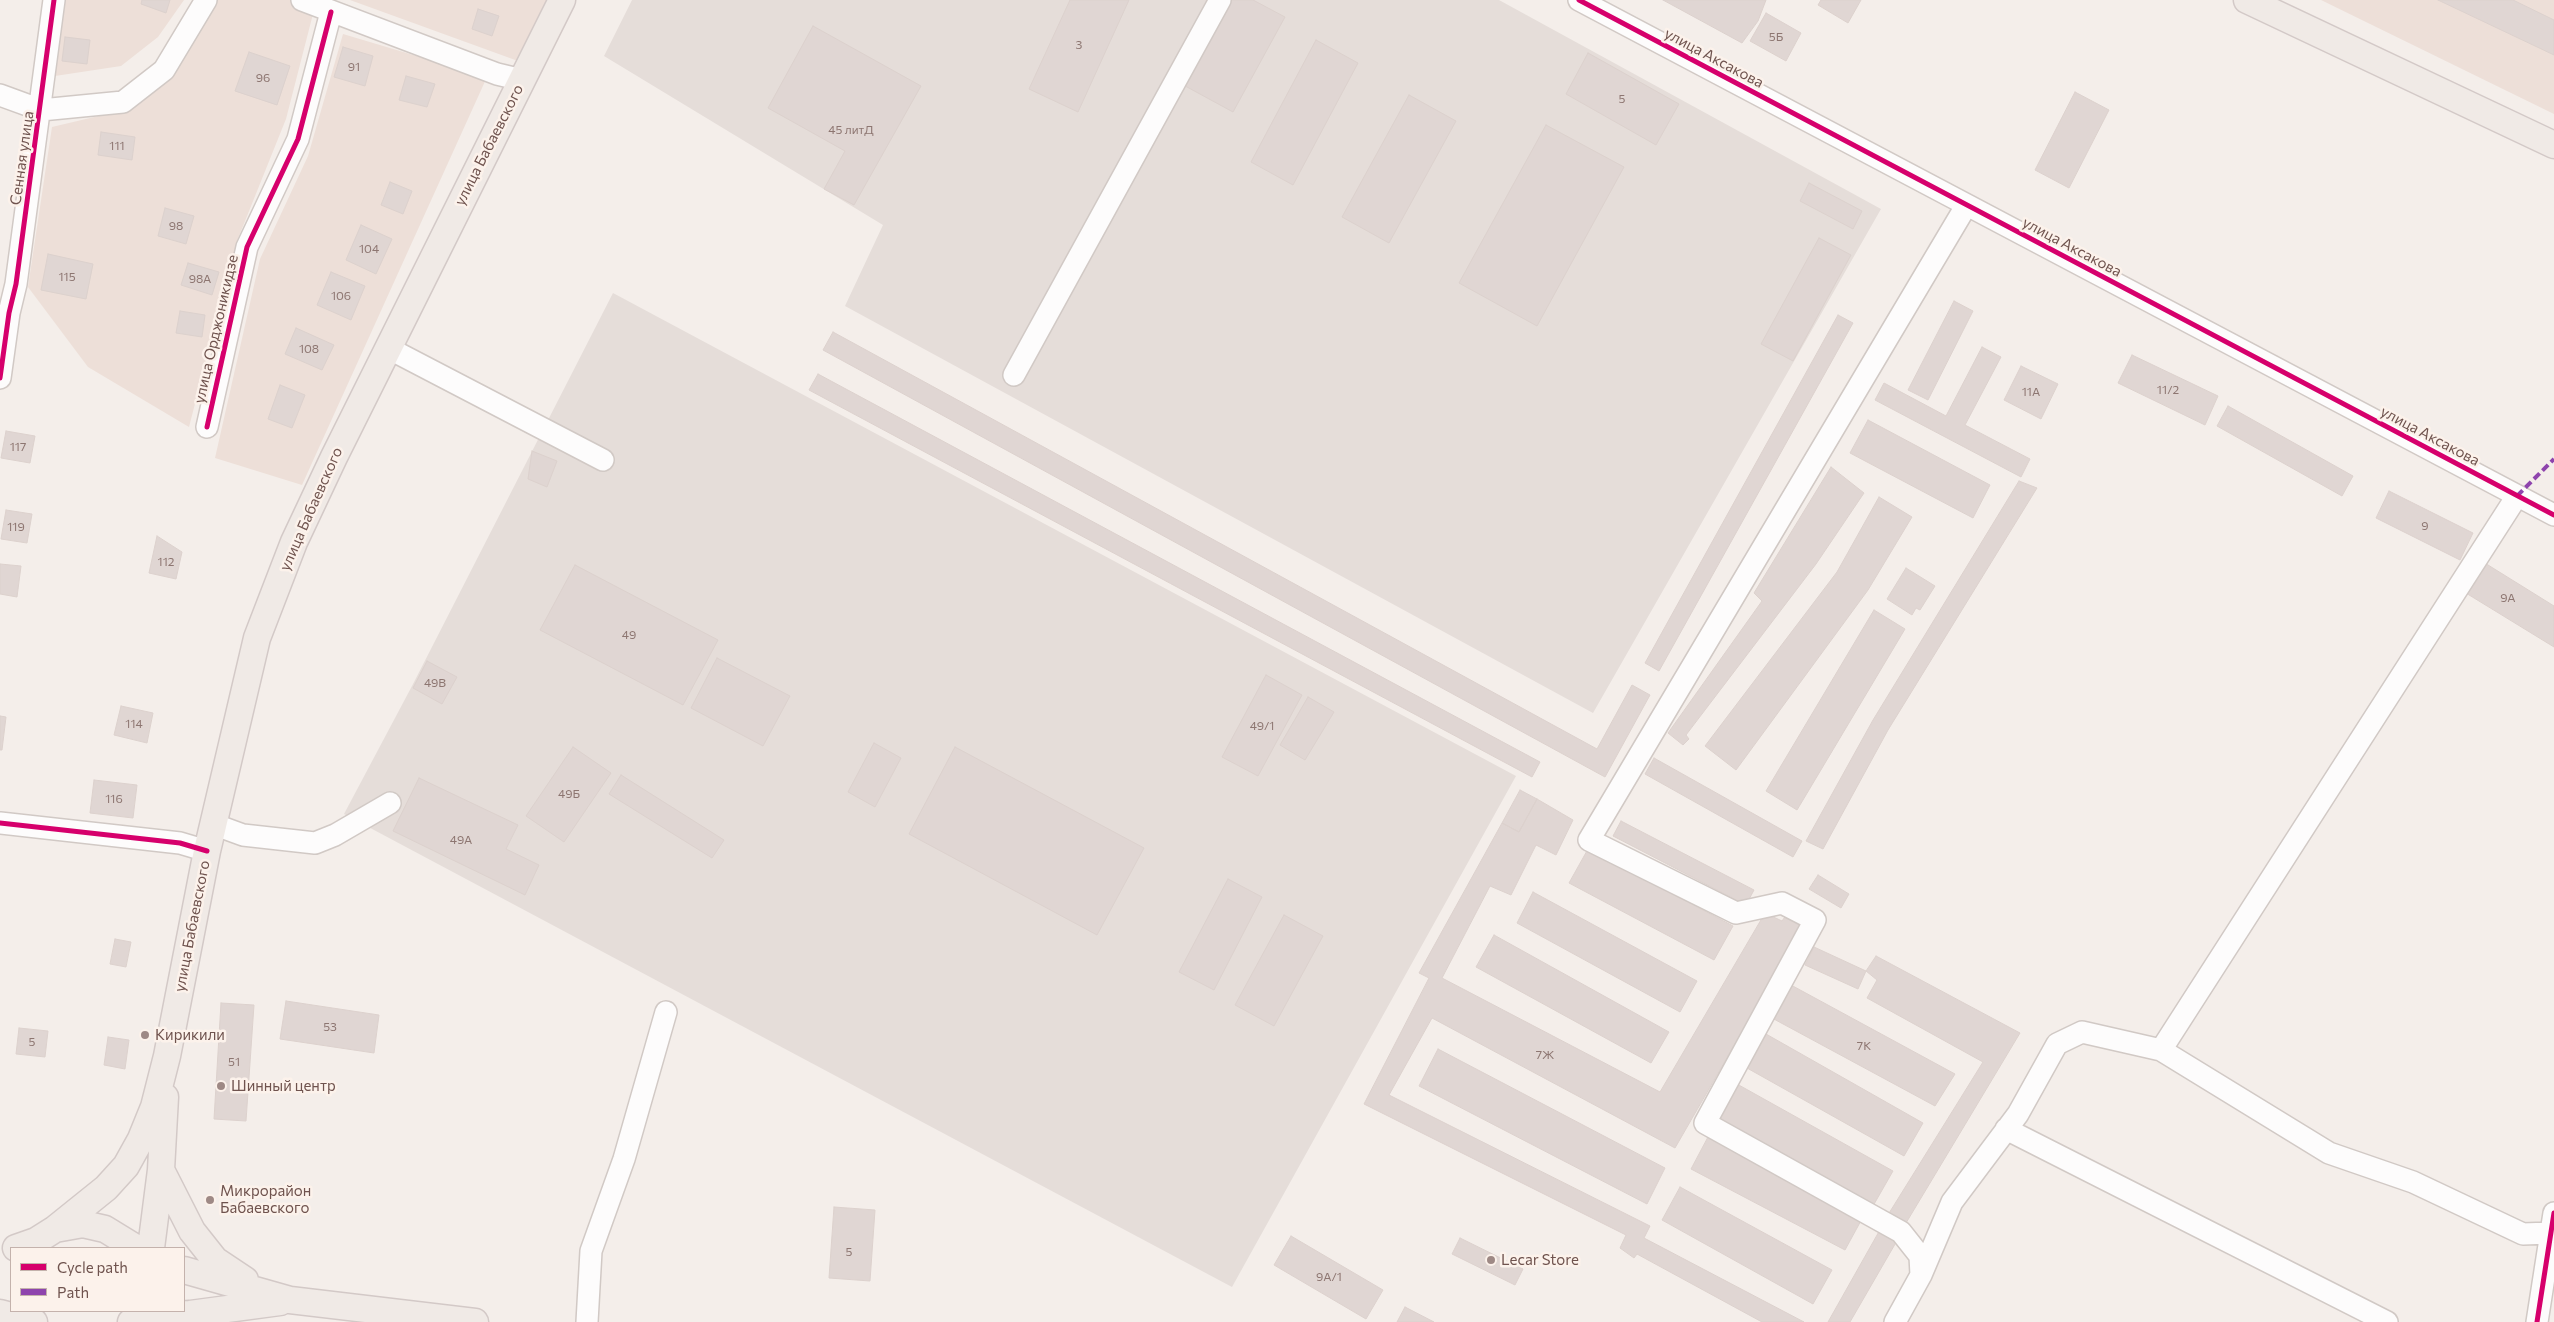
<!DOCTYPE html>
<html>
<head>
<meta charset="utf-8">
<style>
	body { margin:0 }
	#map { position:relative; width:2554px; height:1322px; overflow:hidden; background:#f4eeea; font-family:Commissioner,sans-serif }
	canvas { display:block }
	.legend { position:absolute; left:10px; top:1247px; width:175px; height:65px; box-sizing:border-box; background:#fcf2eb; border:1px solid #c4b2ac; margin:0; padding:6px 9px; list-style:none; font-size:15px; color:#6f534e }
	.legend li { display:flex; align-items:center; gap:10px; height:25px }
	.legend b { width:25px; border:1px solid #c4b2ac }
</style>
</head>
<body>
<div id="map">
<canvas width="2554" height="1322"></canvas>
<ul class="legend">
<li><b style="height:6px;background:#d6006c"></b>Cycle path</li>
<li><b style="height:6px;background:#8e44ad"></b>Path</li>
</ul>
</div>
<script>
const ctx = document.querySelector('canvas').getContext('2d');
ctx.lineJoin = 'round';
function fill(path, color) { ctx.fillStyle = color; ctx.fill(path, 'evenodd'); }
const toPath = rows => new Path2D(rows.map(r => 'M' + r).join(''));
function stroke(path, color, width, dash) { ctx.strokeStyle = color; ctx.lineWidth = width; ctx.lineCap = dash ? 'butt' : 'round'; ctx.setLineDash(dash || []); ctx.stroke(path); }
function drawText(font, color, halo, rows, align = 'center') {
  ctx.font = font + ' Commissioner,sans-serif'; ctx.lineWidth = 5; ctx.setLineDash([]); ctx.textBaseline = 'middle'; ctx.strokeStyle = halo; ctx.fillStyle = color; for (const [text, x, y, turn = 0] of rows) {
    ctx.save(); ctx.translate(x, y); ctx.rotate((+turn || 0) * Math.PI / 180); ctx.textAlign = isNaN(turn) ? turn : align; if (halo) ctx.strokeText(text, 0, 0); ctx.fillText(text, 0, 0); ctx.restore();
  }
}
fill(toPath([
	[65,0,184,0,158,37,121,66,55,76],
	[218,0,290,0,314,10,286,119,237,241,189,427,88,367,28,287,52,127,124,110,211,4],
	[350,0,547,0,518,61],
	[2321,0,2554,0,2554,114],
	[343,34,487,77,302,485,215,458,260,259,308,156]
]), '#eddfd8');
fill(toPath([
	[632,0,1499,0,1881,209,1593,713,845,306,883,225,604,56],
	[613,293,1516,776,1232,1287,344,814,412,686]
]), '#e5ddd9');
const building = toPath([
	[142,0,170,0,166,13,141,4,142,0],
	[1070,0,1129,0,1078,112,1029,89,1070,0],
	[1221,0,1253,0,1285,17,1233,112,1176,81,1221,0],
	[1663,0,1766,0,1758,21,1742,43,1663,0],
	[1821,0,1861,0,1848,23,1818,5,1821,0],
	[2438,0,2513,0,2554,20,2554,55,2438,0],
	[478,9,499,16,492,36,472,29,478,9],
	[1766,13,1801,33,1786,61,1750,41,1766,13],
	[813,26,921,86,854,205,824,189,845,151,768,108,813,26],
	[65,37,90,40,87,64,62,61,65,37],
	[1316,40,1358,63,1293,185,1251,162,1316,40],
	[343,47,373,56,365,86,334,77,343,47],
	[249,52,290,66,277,105,235,91,249,52],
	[1588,53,1679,104,1656,145,1566,94,1588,53],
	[406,76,435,84,427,107,399,100,406,76],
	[2075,92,2109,110,2069,188,2035,170,2075,92],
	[1409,95,1456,121,1389,243,1342,217,1409,95],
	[1546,125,1624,167,1537,326,1459,283,1546,125],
	[101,132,135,137,132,160,98,155,101,132],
	[390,182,412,191,403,214,381,205,390,182],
	[1809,183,1862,211,1853,229,1800,201,1809,183],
	[165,208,194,216,186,244,158,236,165,208],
	[361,225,392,239,376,274,346,260,361,225],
	[1819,238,1851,255,1793,361,1761,344,1819,238],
	[48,254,93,264,86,299,41,290,48,254],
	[188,263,219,272,212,295,181,285,188,263],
	[331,272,365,286,351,320,317,305,331,272],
	[1954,301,1973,311,1928,400,1908,390,1954,301],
	[180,311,205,315,202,337,176,333,180,311],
	[1838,315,1853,323,1659,671,1645,663,1838,315],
	[296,328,334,345,322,370,285,354,296,328],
	[833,332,1597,749,1632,685,1650,695,1605,777,823,350,833,332],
	[1982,347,2001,357,1965,425,2030,459,2021,477,1875,400,1884,383,1946,416,1982,347],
	[2132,355,2218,396,2205,425,2118,383,2132,355],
	[2021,366,2058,384,2041,419,2004,400,2021,366],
	[818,374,1540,762,1532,777,809,390,818,374],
	[280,385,305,395,292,428,268,419,280,385],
	[2228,406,2353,476,2342,496,2217,426,2228,406],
	[1868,420,1990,485,1973,518,1850,453,1868,420],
	[6,431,35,436,30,463,1,458,6,431],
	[532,451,557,461,547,487,528,479,532,451],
	[1831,467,1864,493,1816,564,1686,735,1689,739,1683,745,1668,733,1762,601,1754,593,1831,467],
	[2019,481,2037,488,1888,730,1823,849,1806,841,1873,720,2019,481],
	[2389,491,2473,533,2460,560,2376,518,2389,491],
	[1879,497,1912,517,1868,590,1736,770,1705,746,1837,572,1879,497],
	[6,510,32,514,27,543,1,539,6,510],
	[157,536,182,552,176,579,149,573,157,536],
	[2480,560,2554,606,2554,647,2461,590,2480,560],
	[0,564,21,566,17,597,0,594,0,564],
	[575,565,718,640,683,705,540,630,575,565],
	[1906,568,1935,586,1920,610,1916,608,1912,615,1887,599,1906,568],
	[1874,610,1905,629,1797,810,1766,791,1874,610],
	[717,658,790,696,763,746,691,708,717,658],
	[427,661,457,677,442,704,413,688,427,661],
	[1266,675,1302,695,1258,776,1222,757,1266,675],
	[1308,697,1334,712,1305,760,1280,745,1308,697],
	[121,706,153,713,147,743,114,735,121,706],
	[0,716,6,717,2,750,0,750,0,716],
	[874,743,901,758,875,807,848,792,874,743],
	[573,747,611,773,564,842,526,816,573,747],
	[955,747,1144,848,1097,935,909,834,955,747],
	[1654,758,1802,841,1793,857,1645,774,1654,758],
	[621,775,724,840,712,858,609,794,621,775],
	[419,778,518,825,506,849,539,865,525,895,393,831,419,778],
	[94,780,137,785,133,818,90,813,94,780],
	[1520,790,1537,799,1519,832,1502,823,1520,790],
	[1537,799,1573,820,1556,855,1536,845,1511,895,1490,886,1442,978,1660,1092,1765,913,1782,921,1787,914,1804,924,1675,1148,1432,1018,1389,1095,1650,1226,1644,1238,1804,1322,1762,1322,1637,1254,1634,1258,1620,1248,1626,1235,1364,1104,1429,978,1419,973,1502,823,1519,832,1537,799],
	[1621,821,1754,890,1746,905,1613,836,1621,821],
	[1588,849,1733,926,1714,960,1569,883,1588,849],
	[1818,875,1849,894,1841,908,1809,889,1818,875],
	[1228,879,1262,897,1214,990,1179,972,1228,879],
	[1533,892,1697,981,1680,1012,1517,923,1533,892],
	[1284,915,1323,936,1274,1026,1235,1005,1284,915],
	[1494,935,1669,1032,1651,1063,1476,967,1494,935],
	[115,939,131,942,126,967,110,964,115,939],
	[1814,947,1866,971,1858,989,1805,965,1814,947],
	[1876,956,2020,1033,1903,1228,1886,1218,1983,1062,1867,998,1877,980,1866,971,1876,956],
	[1791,985,1955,1074,1935,1106,1772,1018,1791,985],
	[286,1001,379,1015,374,1053,280,1039,286,1001],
	[221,1003,254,1005,246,1121,214,1119,221,1003],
	[19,1028,48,1031,45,1057,16,1054,19,1028],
	[1766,1034,1923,1123,1904,1156,1747,1068,1766,1034],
	[108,1037,129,1040,125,1069,104,1065,108,1037],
	[1438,1049,1665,1168,1647,1204,1419,1086,1438,1049],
	[1737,1084,1893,1171,1873,1206,1717,1119,1737,1084],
	[1708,1137,1863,1217,1845,1250,1691,1169,1708,1137],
	[1680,1187,1832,1270,1813,1304,1662,1220,1680,1187],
	[834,1207,875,1210,870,1281,829,1278,834,1207],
	[1881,1228,1898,1239,1850,1322,1828,1322,1881,1228],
	[1291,1236,1383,1290,1366,1319,1274,1265,1291,1236],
	[1460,1238,1523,1269,1515,1285,1452,1254,1460,1238],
	[1405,1307,1434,1322,1397,1322,1405,1307]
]);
fill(building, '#e0d6d3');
stroke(building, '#dcd1cd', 1);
const minor = toPath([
	[302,0,497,74,522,80],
	[1579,0,2554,515],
	[0,95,41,110,123,102,164,70,206,0],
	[388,348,603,460],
	[1014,375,1220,0],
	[0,378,9,313,16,284,54,0],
	[207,427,247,247,298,139,331,12],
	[0,823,180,843,207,851],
	[213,824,243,835,315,843,335,835,390,803],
	[2161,1050,2517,496],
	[2006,1129,2387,1322],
	[1921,1275,1920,1256,1901,1232,1705,1123,1815,920,1782,903,1736,913,1589,840,1966,206],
	[587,1322,591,1251,624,1159,666,1012],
	[1895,1322,1921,1275,1952,1202,2018,1114,2057,1044,2082,1032,2161,1050,2329,1153,2413,1182,2523,1234,2550,1233],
	[2537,1322,2554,1213]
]);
const major = toPath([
	[2247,0,2554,145],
	[161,1170,192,1231,215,1260,245,1280],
	[55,1229,83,1224,105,1229,136,1248],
	[16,1248,36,1241,55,1229,106,1188,126,1166,141,1139,154,1107,167,1056,207,851,257,638,294,542,334,457,562,0],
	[151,1248,161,1170,165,1097],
	[184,1270,290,1300,475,1322],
	[0,1313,34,1322],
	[131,1322,140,1317,190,1314,280,1302]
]);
stroke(minor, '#d1c9c5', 24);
stroke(major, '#d3c9c7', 29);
stroke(minor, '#fdfcfc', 21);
stroke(major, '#f0eae6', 26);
stroke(toPath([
	[2517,496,2554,459]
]), '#8e44ad', 4, [8, 4]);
stroke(toPath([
	[1579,0,2554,515],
	[0,378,9,313,16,284,54,0],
	[207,427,247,247,298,139,331,12],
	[0,823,180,843,207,851],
	[2537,1322,2554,1213]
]), '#d6006c', 5);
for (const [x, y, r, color] of [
	[145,1035,5,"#9e8985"],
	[221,1086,5,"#9e8985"],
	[210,1200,5,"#9e8985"],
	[1491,1260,5,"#9e8985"]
]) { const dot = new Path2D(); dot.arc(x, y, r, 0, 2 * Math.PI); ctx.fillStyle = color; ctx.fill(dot); stroke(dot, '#fcf2eb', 2); }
drawText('12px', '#8d7671', null, [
	["5Б",1776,37],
	["3",1079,45],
	["91",354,67],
	["96",263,78],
	["5",1622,99],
	["45 литД",851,130],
	["111",117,146],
	["98",176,226],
	["104",369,249],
	["115",67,277],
	["98А",200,279],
	["106",341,296],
	["108",309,349],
	["11/2",2168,390],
	["11А",2031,392],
	["117",18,447],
	["9",2425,526],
	["119",16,527],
	["112",166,562],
	["9А",2508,598],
	["49",629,635],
	["49В",435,683],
	["114",134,724],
	["49/1",1262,726],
	["49Б",569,794],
	["116",114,799],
	["49А",461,840],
	["53",330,1027],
	["5",32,1042],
	["7К",1864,1046],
	["7Ж",1545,1055],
	["51",234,1062],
	["5",849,1252],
	["9А/1",1329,1277]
]);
drawText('15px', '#6f534e', '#fcf2eb', [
	["улица Аксакова",1714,58,28],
	["улица Бабаевского",489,145,-63],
	["Сенная улица",22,158,-82],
	["улица Аксакова",2072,247,28],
	["улица Орджоникидзе",216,329,-77],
	["улица Аксакова",2430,436,28],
	["улица Бабаевского",311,509,-66],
	["улица Бабаевского",192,926,-79]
]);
drawText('15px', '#6f534e', '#fcf2eb', [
	["Кирикили",155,1035],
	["Шинный центр",231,1086],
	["Микрорайон",220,1191],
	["Бабаевского",220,1208],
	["Lecar Store",1501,1260]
], 'left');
</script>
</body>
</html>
